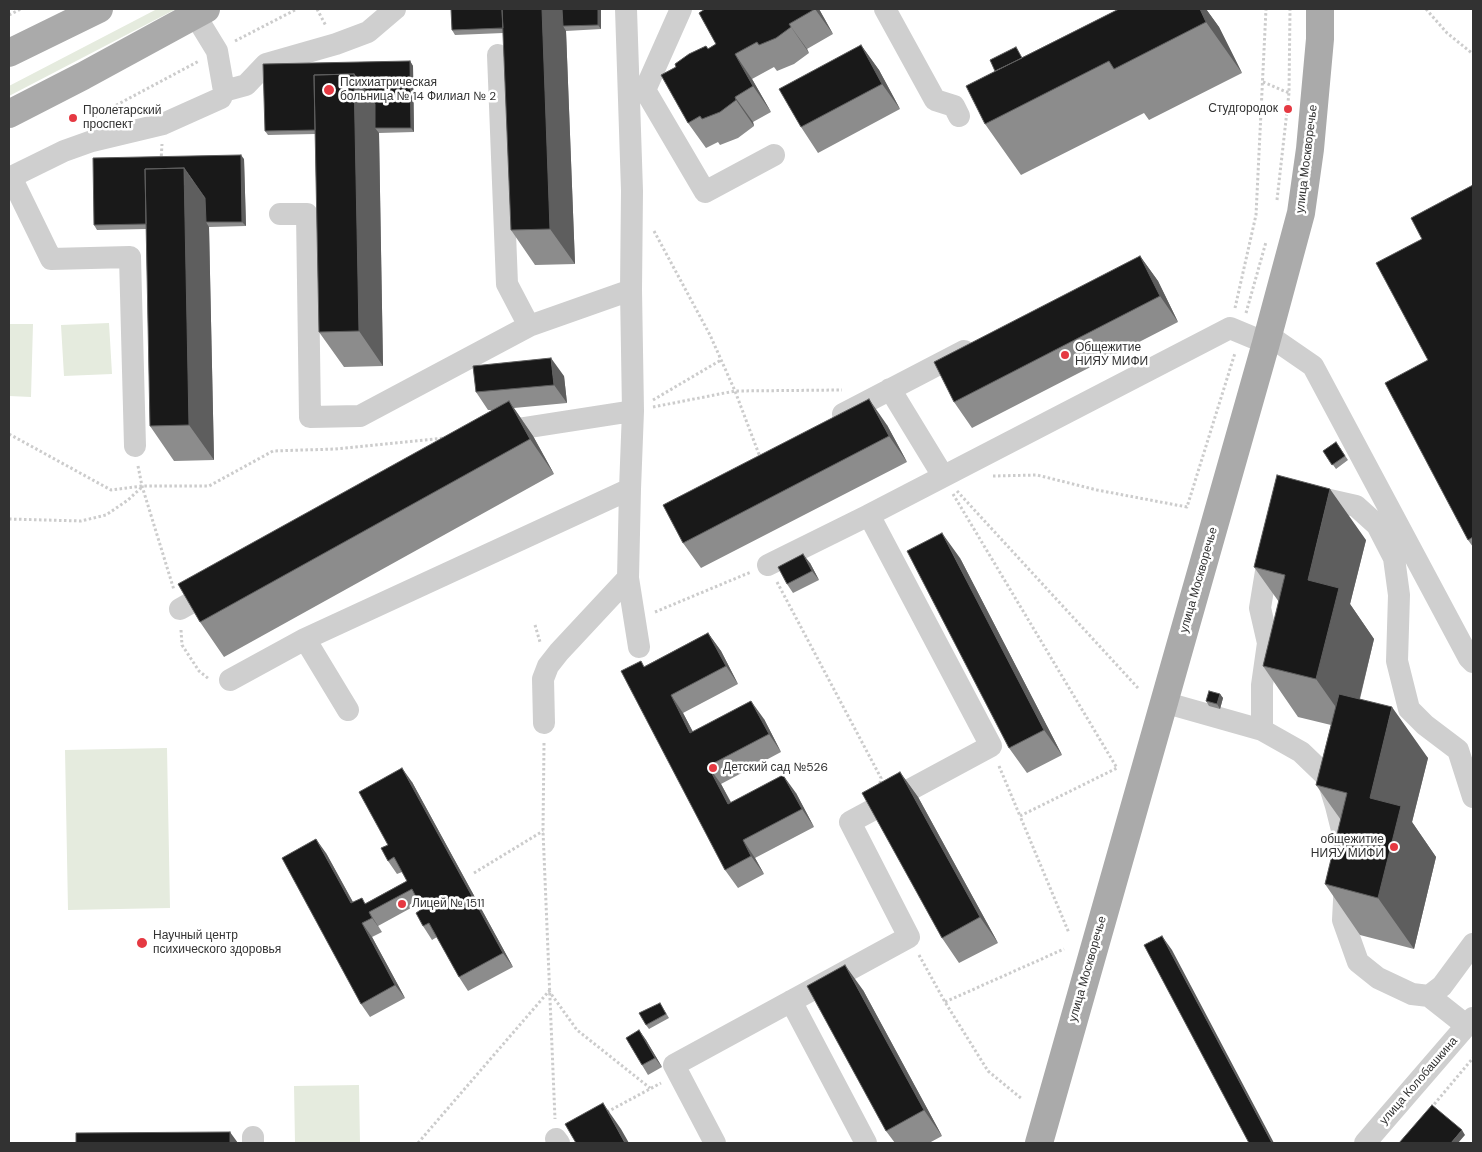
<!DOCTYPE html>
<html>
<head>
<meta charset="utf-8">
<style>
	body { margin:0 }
	#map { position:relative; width:1482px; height:1152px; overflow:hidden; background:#fff; font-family:"DM Sans",sans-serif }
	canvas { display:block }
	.frame { position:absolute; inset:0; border:10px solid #323232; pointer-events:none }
</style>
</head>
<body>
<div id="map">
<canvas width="1482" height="1152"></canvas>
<div class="frame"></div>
</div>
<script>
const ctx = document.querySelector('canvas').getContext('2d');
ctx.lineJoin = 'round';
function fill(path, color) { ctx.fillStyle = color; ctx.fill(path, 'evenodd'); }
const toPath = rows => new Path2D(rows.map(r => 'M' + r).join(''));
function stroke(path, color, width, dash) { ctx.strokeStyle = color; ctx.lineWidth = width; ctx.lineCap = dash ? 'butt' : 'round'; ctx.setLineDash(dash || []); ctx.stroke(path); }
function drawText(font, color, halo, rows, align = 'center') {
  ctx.font = font + ' "DM Sans",sans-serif'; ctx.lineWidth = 5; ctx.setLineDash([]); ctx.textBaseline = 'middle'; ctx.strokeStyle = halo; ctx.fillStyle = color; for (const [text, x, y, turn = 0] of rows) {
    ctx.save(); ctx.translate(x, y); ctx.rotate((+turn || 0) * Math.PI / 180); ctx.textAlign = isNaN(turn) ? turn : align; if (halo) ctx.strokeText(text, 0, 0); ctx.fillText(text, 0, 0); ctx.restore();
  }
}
fill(toPath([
	[157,9,176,9,9,96,9,86],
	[109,323,112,374,64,376,61,325],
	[9,324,33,324,31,397,9,396],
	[167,748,170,908,68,910,65,750],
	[359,1085,360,1143,295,1143,294,1086]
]), '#e5ebde');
stroke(toPath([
	[317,9,326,26],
	[1426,9,1447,33,1473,54],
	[9,15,21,9],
	[235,41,297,9],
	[1263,82,1289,93],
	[94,117,199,61],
	[161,161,162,144],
	[1277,200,1289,93,1290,9],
	[654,231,710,335,735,391,760,457],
	[1235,308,1256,215,1266,9],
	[1246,313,1266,242],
	[653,400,721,360],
	[653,407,735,391,842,390],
	[9,434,111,490,142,486,209,486,273,451,335,449,444,438],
	[138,466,142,486,174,590],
	[993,476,1037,475,1097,490,1187,507,1235,353],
	[957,491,1138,688],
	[953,494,1117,768,1020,816,1069,933],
	[9,519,81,521,106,515,128,500,142,487],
	[777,582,881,778,880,783],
	[655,612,751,572],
	[535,625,540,642],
	[181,630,182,645,199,671,209,679],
	[544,743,543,831,555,1119],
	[999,766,1020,816],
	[474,873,543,831],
	[919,955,945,1002,988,1071,1022,1099],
	[945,1002,1064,949],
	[1431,1108,1473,1058],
	[607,1112,661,1083],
	[418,1143,549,991,577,1030,650,1088]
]), '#ccc', 3, [2.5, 2.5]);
stroke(toPath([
	[885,9,935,100,954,106,959,116],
	[498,55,507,284,529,326],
	[645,90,705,192,774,155],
	[224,91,246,85,266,64,336,44,368,32,395,9],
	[630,91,645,90,681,9],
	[11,177,51,259,130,257,135,446],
	[9,178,64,151,92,141,163,124,221,98,224,91,217,51,195,15],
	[280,214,307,214,310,417,360,416,529,326,631,290,632,191,626,9],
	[1268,335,1313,366,1469,658,1473,662],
	[890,389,943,476],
	[843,414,964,351],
	[498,432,633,411],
	[1312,508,1325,499,1356,506,1377,525,1394,558,1399,595,1397,661,1409,709,1425,725,1458,750,1473,797],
	[1271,553,1268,559,1260,608,1268,643,1262,685,1262,730,1301,752,1327,777,1336,806,1347,850],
	[768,565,869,515],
	[628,578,639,647],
	[180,609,217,588],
	[305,639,348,710],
	[230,680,305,639,630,489,633,411,631,290],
	[1163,702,1262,730],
	[544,723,543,679,548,666,559,652,628,578,630,489],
	[1345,881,1343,920,1358,962,1378,978,1412,994,1429,996,1442,986,1473,944],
	[1429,996,1467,1026],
	[791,1001,866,1143],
	[556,1139,559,1143],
	[253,1143,253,1137],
	[715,1143,674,1065,909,937,850,822,991,746,869,515,1230,328,1266,343],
	[1365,1143,1473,1018]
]), '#cfcfcf', 22);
stroke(toPath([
	[9,53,99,9],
	[9,114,83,76,206,9],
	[1039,1143,1266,343,1301,213,1310,149,1320,39,1320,9]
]), '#aaa', 28);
fill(toPath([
	[451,9,601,9,601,29,566,31,575,264,535,265,511,230,503,33,455,35,452,30],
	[819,9,833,34,807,49,809,53,794,64,777,71,774,67,752,79,771,112,753,122,754,126,738,138,720,145,718,142,706,148,688,123,676,67,716,44,699,13],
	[1119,9,1206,9,1219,27,1242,73,1149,120,1144,113,1021,175,985,124,1023,57],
	[861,45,879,70,900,109,818,153,801,127],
	[410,61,413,66,414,132,379,133,383,366,344,367,319,332,315,134,268,135,265,131],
	[244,159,246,226,209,227,214,460,174,461,150,426,146,229,97,230,94,225],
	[1473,185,1473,547,1468,540,1428,360,1422,239],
	[1140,256,1158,281,1178,322,972,428,954,402],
	[564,376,567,403,514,408,533,436,554,474,224,657,200,622,492,410,488,410,476,392],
	[887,425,907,462,701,568,683,543],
	[1336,442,1348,460,1336,469,1323,451],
	[1366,540,1350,604,1374,639,1360,699,1428,758,1412,822,1436,857,1414,949,1360,935,1325,884,1341,820,1316,785,1331,725,1298,717,1263,666,1279,602,1254,567],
	[960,558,1062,755,1027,773,1009,748],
	[810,563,819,580,793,593,787,584],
	[708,633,721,651,738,684,683,713,693,732,764,719,781,752,721,784,731,802,796,793,814,827,755,858,764,874,738,888,725,870,645,666],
	[1220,694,1223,698,1220,709,1209,706,1206,701],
	[900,772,918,797,998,943,959,963,942,938],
	[412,782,513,967,468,991,459,977,437,937,432,940,423,926,422,909,420,903,378,926,382,932,372,937,405,998,370,1017,361,1004,326,853,353,902,366,903,407,881,402,872,397,874,388,861,388,845],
	[863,990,942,1136,929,1143,895,1143,886,1131],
	[660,1003,669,1018,649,1029,646,1025],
	[639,1030,646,1040,662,1067,648,1075,642,1065]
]), '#8c8c8c');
fill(toPath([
	[542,9,565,9,563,26,566,31,575,264,550,229],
	[598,9,601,9,601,29,598,25],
	[815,9,819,9,833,34],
	[1200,9,1206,9,1219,27,1242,73,1206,22],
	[789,24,807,49,809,53,791,27],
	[861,45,879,70,900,109,882,84],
	[735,54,752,79,771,112,753,86],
	[410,61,413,66,414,132,411,128],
	[354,74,378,109,375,128,379,133,383,366,359,331],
	[735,97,753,122,754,126,736,100],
	[241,155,244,159,246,226,242,222],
	[184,168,208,203,206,222,209,227,214,460,189,425],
	[1140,256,1158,281,1178,322,1160,296],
	[551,358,564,376,567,403,554,385],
	[869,399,887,425,907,462,889,436],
	[509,401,533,436,554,474,530,439],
	[1330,489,1366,540,1350,604,1374,639,1352,730,1316,679,1308,580],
	[942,533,960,558,1062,755,1044,730],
	[803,554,810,563,819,580,812,571],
	[708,633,721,651,738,684,726,666],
	[1220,694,1223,698,1220,709,1217,704],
	[671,695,683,713,703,751,690,733],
	[751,701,764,719,781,752,769,734],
	[1392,707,1428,758,1412,822,1436,857,1414,949,1378,898,1370,798],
	[708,766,721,784,741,822,728,804],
	[402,768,412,782,513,967,503,953],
	[900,772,918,797,998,943,980,917],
	[783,775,796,793,814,827,802,809],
	[316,839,326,853,361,917,351,903],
	[743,840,755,858,764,874,751,856],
	[369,912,378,926,382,932,372,918],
	[362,923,372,937,405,998,395,985],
	[1162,936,1172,950,1274,1143,1272,1143],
	[845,965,863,990,942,1136,924,1110],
	[639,1030,646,1040,662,1067,655,1058],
	[603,1103,621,1129,629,1143,625,1143],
	[1462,1130,1465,1135,1458,1143,1451,1143],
	[230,1132,238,1143,230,1143]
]), '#5e5e5e');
const building = toPath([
	[451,9,502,9,503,28,452,30,451,9],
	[502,9,542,9,550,229,511,230,502,9],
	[562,9,598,9,598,25,563,26,562,9],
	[705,9,815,9,789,24,791,27,776,38,759,45,757,42,735,54,753,86,735,97,736,100,720,112,702,119,700,116,688,123,661,75,676,67,675,64,689,54,706,46,708,49,716,44,699,13,705,9],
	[1119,9,1200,9,1206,22,1114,69,1109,61,985,124,966,86,1119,9],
	[861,45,882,84,801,127,779,89,861,45],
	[1016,47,1022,58,995,71,990,60,1016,47],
	[410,61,411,128,375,128,375,104,354,74,314,75,315,130,265,131,263,64,410,61],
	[354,74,359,331,319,332,314,75,354,74],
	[241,155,242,222,206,222,205,198,184,168,145,169,146,224,94,225,93,158,241,155],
	[184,168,189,425,150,426,145,169,184,168],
	[1473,185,1473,537,1468,540,1385,383,1428,360,1376,263,1422,239,1411,218,1473,185],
	[1140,256,1160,296,954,402,934,362,1140,256],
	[551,358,554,385,476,392,473,366,551,358],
	[869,399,889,436,683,543,663,505,869,399],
	[509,401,530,439,200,622,178,584,509,401],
	[1336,442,1345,456,1332,465,1323,451,1336,442],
	[1277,475,1330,489,1308,580,1339,588,1316,679,1263,666,1285,575,1254,567,1277,475],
	[942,533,1044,730,1009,748,907,551,942,533],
	[803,554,812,571,787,584,778,567,803,554],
	[708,633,726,666,671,695,690,733,751,701,769,734,708,766,728,804,783,775,802,809,743,840,751,856,725,870,621,671,641,661,644,667,708,633],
	[1209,691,1220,694,1217,704,1206,701,1209,691],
	[1339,694,1392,707,1370,798,1401,806,1378,898,1325,884,1347,793,1316,785,1339,694],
	[402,768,503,953,459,977,429,923,423,926,416,913,422,909,412,889,369,912,372,918,362,923,395,985,361,1004,282,858,316,839,351,903,362,898,365,904,407,881,394,857,388,861,381,848,388,845,359,792,402,768],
	[900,772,980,917,942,938,862,793,900,772],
	[1162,936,1272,1143,1249,1143,1144,945,1162,936],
	[845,965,924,1110,886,1131,807,986,845,965],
	[660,1003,666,1014,646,1025,639,1013,660,1003],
	[639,1030,655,1058,642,1065,626,1038,639,1030],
	[603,1103,625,1143,576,1143,565,1124,603,1103],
	[1432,1105,1462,1130,1451,1143,1399,1143,1432,1105],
	[230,1132,230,1143,76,1143,76,1133,230,1132]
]);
fill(building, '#191919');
stroke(building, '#5e5e5e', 1);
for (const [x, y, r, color] of [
	[329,90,6,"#e53942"],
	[1288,109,5,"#e53942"],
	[73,118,5,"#e53942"],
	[1065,355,5,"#e53942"],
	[713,768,5,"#e53942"],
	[1394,847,5,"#e53942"],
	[402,904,5,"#e53942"],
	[142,943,6,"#e53942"]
]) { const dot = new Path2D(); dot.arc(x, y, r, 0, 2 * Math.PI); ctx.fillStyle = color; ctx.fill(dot); stroke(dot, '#fff', 2); }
drawText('12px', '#323232', '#fff', [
	["Психиатрическая",340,83],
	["больница № 14 Филиал № 2",340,97],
	["Студгородок",1278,109,"right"],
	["Пролетарский",83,111],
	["проспект",83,125],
	["Общежитие",1075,348],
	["НИЯУ МИФИ",1075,362],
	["Детский сад №526",723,768],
	["общежитие",1384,840,"right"],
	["НИЯУ МИФИ",1384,854,"right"],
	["Лицей № 1511",412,904],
	["Научный центр",153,936],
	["психического здоровья",153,950]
], 'left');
drawText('12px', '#323232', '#fff', [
	["улица Москворечье",1307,159,-83],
	["улица Москворечье",1199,580,-74],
	["улица Москворечье",1088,969,-74],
	["улица Колобашкина",1419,1081,-49]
]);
</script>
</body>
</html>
